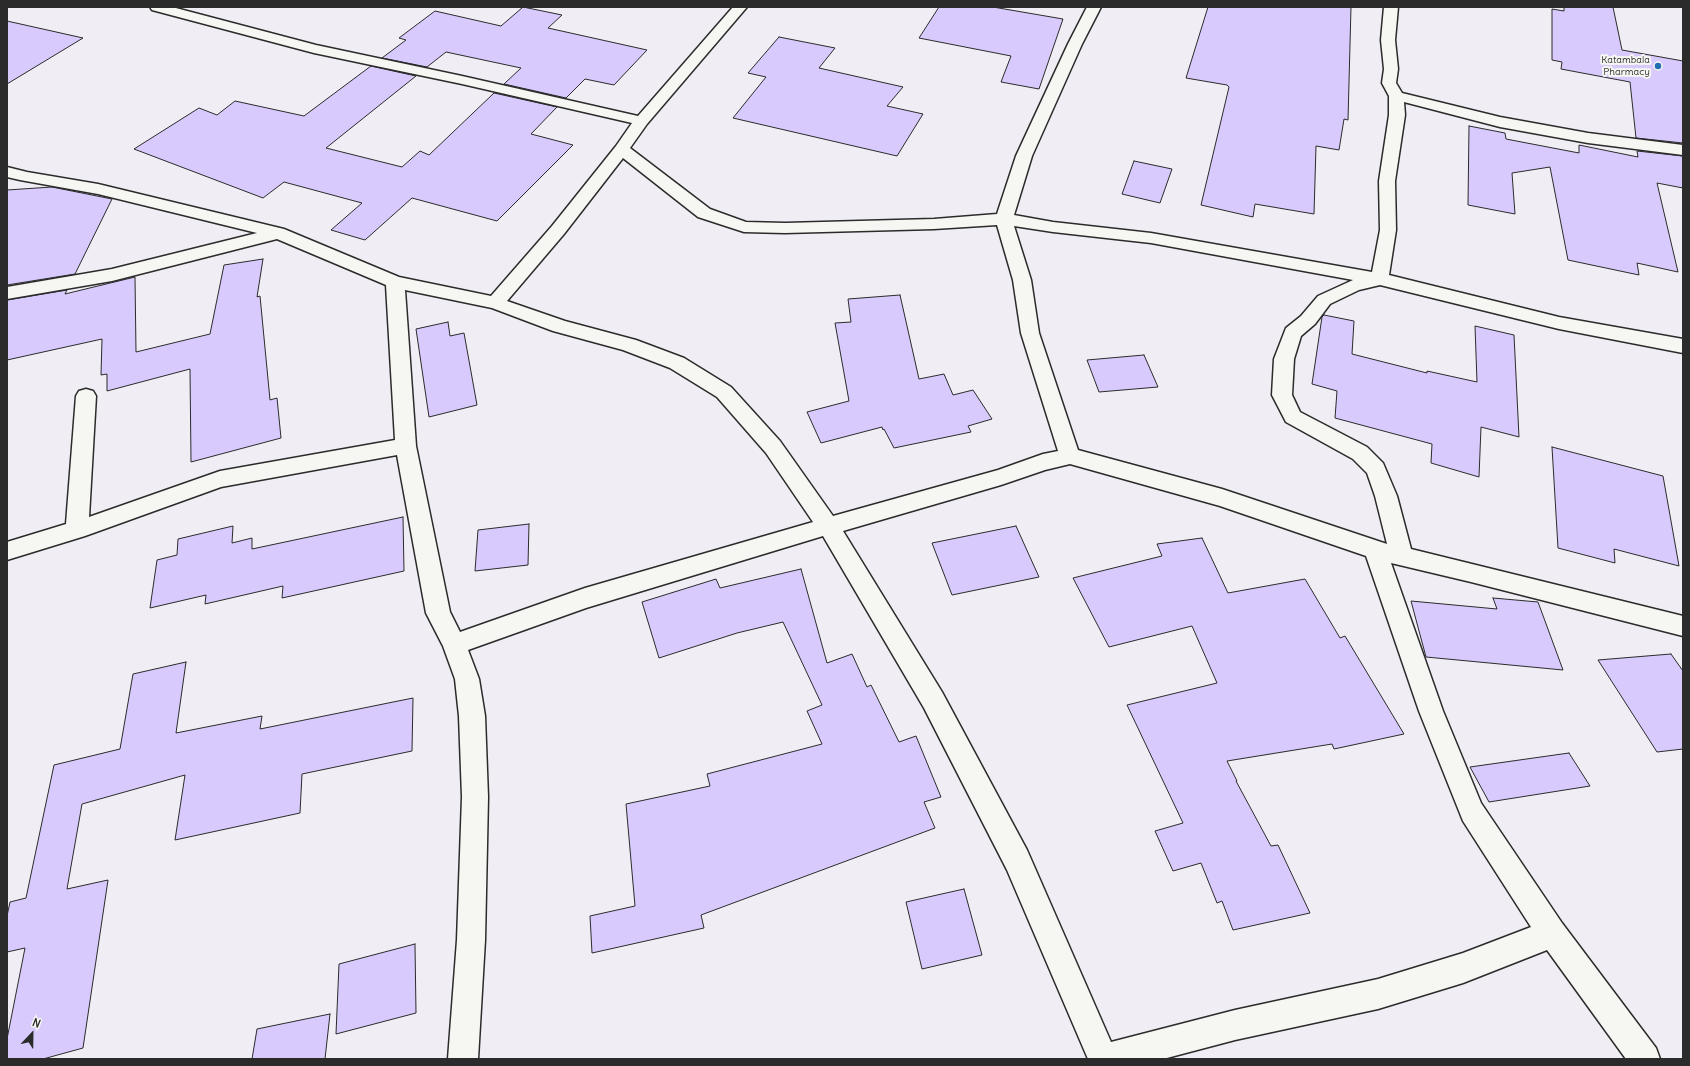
<!DOCTYPE html>
<html>
<head>
<meta charset="utf-8">
<style>
	body { margin:0 }
	#map { position:relative; width:1690px; height:1066px; overflow:hidden; background:#f0edf4; font-family:Delius,sans-serif }
	canvas { display:block }
	.frame { position:absolute; inset:0; border:8px solid #2b2b2b; pointer-events:none }
	.north { position:absolute; left:12px; top:1014px; width:40px; height:40px; -webkit-text-stroke:3px #f6f6f2; paint-order:stroke; rotate:22deg; font-size:11px; font-weight:700; line-height:16px; text-align:center; color:#2b2b2b }
	.north::after { content:''; display:block; margin:auto; width:14px; height:18px; background:#2b2b2b; clip-path:polygon(50% 0,100% 100%,50% 72%,0 100%) }
</style>
</head>
<body>
<div id="map">
<canvas width="1690" height="1066"></canvas>
<div class="frame"></div>
<div class="north">N</div>
</div>
<script>
const ctx = document.querySelector('canvas').getContext('2d');
ctx.lineJoin = 'round';
function fill(path, color) { ctx.fillStyle = color; ctx.fill(path, 'evenodd'); }
const toPath = rows => new Path2D(rows.map(r => 'M' + r).join(''));
function stroke(path, color, width, dash) { ctx.strokeStyle = color; ctx.lineWidth = width; ctx.lineCap = dash ? 'butt' : 'round'; ctx.setLineDash(dash || []); ctx.stroke(path); }
function drawText(font, color, halo, rows, align = 'center') {
  ctx.font = font + ' Delius,sans-serif'; ctx.lineWidth = 4; ctx.setLineDash([]); ctx.textBaseline = 'middle'; ctx.strokeStyle = halo; ctx.fillStyle = color; for (const [text, x, y, turn = 0] of rows) {
    ctx.save(); ctx.translate(x, y); ctx.rotate((+turn || 0) * Math.PI / 180); ctx.textAlign = isNaN(turn) ? turn : align; if (halo) ctx.strokeText(text, 0, 0); ctx.fillText(text, 0, 0); ctx.restore();
  }
}
const building = toPath([
	[523,7,562,15,548,28,647,50,614,85,585,79,566,98,504,84,521,68,446,52,427,67,382,58,406,40,399,38,435,11,501,26,523,7],
	[939,7,993,7,1063,19,1039,89,1001,82,1011,56,919,38,939,7],
	[1208,7,1351,7,1348,120,1344,119,1339,150,1316,146,1314,214,1255,204,1253,217,1201,205,1229,87,1227,85,1186,78,1208,7],
	[1564,7,1613,7,1622,50,1683,61,1683,143,1636,138,1630,82,1561,69,1562,62,1552,60,1552,9,1564,11,1564,7],
	[7,21,83,38,7,84,7,21],
	[779,37,835,48,819,68,903,87,887,106,923,114,897,156,733,118,766,77,748,73,779,37],
	[371,66,416,76,326,148,402,167,420,151,429,155,494,93,557,107,531,134,573,145,497,221,412,198,365,240,331,230,362,203,284,182,263,198,134,149,199,108,217,115,235,101,304,116,371,66],
	[1469,126,1505,133,1506,139,1579,153,1579,145,1638,157,1637,151,1683,156,1683,188,1657,183,1678,272,1637,263,1639,275,1568,260,1550,167,1512,173,1515,214,1468,205,1469,126],
	[1134,161,1172,169,1160,203,1122,194,1134,161],
	[52,187,112,199,75,274,7,285,7,190,52,187],
	[263,259,257,297,260,296,270,400,277,398,281,438,191,462,190,369,107,391,107,374,101,375,102,339,7,360,7,300,67,290,65,294,135,277,136,352,210,334,224,265,263,259],
	[900,295,919,379,944,374,953,395,973,390,992,419,968,426,971,432,894,448,884,429,883,430,882,427,821,443,807,412,849,401,835,323,851,322,848,299,900,295],
	[1324,315,1354,321,1352,354,1427,373,1427,371,1477,382,1475,326,1514,335,1519,437,1481,427,1479,477,1431,463,1432,444,1335,418,1337,391,1312,384,1322,317,1324,315],
	[448,322,450,336,464,333,477,405,429,417,416,329,448,322],
	[1144,355,1158,387,1099,392,1087,360,1144,355],
	[1552,447,1663,476,1679,566,1614,549,1615,563,1558,548,1552,447],
	[403,517,404,571,282,598,283,586,205,604,206,595,150,608,157,560,177,555,178,539,233,526,232,543,252,538,252,549,403,517],
	[529,524,528,565,475,571,478,530,529,524],
	[1016,526,1039,577,952,595,932,543,1016,526],
	[1202,538,1228,593,1305,579,1340,638,1345,636,1404,734,1334,749,1332,744,1227,761,1237,781,1236,781,1271,846,1278,845,1310,913,1233,930,1222,901,1217,903,1201,863,1173,871,1155,831,1183,823,1127,705,1217,683,1192,626,1109,647,1073,578,1162,556,1157,544,1202,538],
	[801,569,827,663,852,654,867,687,871,685,899,742,916,736,941,797,924,802,935,828,701,915,704,928,592,953,590,916,635,906,626,804,710,786,707,774,822,744,807,711,822,705,783,622,737,633,659,658,642,602,716,579,720,588,801,569],
	[1493,598,1538,602,1563,670,1426,657,1411,601,1497,609,1493,598],
	[1671,654,1683,671,1683,749,1657,752,1598,660,1671,654],
	[186,662,176,733,262,716,260,729,413,698,412,751,302,774,300,813,175,840,185,775,82,804,67,889,108,880,83,1048,43,1059,7,1059,7,1039,25,948,7,952,7,916,10,902,26,898,54,765,120,749,133,674,186,662],
	[1569,753,1590,786,1489,802,1470,767,1569,753],
	[964,889,982,955,922,969,906,902,964,889],
	[415,944,416,1013,336,1034,339,964,415,944],
	[330,1014,325,1059,252,1059,257,1029,330,1014]
]);
fill(building, '#d8cafc');
stroke(building, '#2b2b2b', 1);
const street = toPath([
	[150,7,172,7,316,45,462,76,638,116,733,7,747,7,647,124,630,148,710,209,746,222,785,223,934,219,997,214,1016,156,1068,44,1087,7,1101,7,1082,44,1032,156,1014,215,1053,222,1151,233,1372,272,1380,230,1379,181,1389,115,1389,96,1382,83,1384,69,1381,40,1384,7,1398,7,1395,40,1398,69,1396,83,1402,93,1500,117,1588,133,1683,145,1683,155,1588,143,1500,127,1404,102,1405,115,1395,181,1396,230,1389,275,1559,317,1683,339,1683,353,1559,329,1380,285,1359,290,1330,304,1315,324,1301,336,1294,359,1292,395,1300,412,1367,447,1383,463,1397,496,1411,549,1683,616,1683,636,1471,582,1391,563,1443,711,1481,803,1562,923,1656,1048,1660,1059,1626,1059,1547,950,1463,983,1378,1009,1235,1040,1163,1059,1088,1059,1007,870,924,708,823,536,586,608,468,650,479,679,485,716,488,797,485,940,478,1059,448,1059,457,940,462,797,459,716,455,679,443,646,426,613,397,455,221,487,85,536,7,560,7,542,66,524,76,396,79,391,86,389,93,391,96,396,89,517,220,471,395,440,386,285,277,239,112,281,7,299,7,287,112,269,257,233,98,194,20,180,7,177,7,167,27,172,98,184,284,229,399,277,491,296,552,226,616,146,632,123,462,84,314,53,152,10,150,7],
	[623,158,698,217,744,232,785,233,934,229,997,225,1013,280,1021,333,1058,451,1043,454,998,470,833,516,780,441,731,387,684,358,636,340,565,321,507,301,564,234,623,158],
	[1014,226,1053,232,1151,243,1353,280,1318,296,1301,316,1286,328,1274,359,1272,395,1286,422,1353,459,1367,473,1375,496,1387,544,1222,489,1078,450,1039,333,1031,280,1014,226],
	[405,290,492,308,553,331,623,350,670,368,717,397,766,453,813,522,585,588,460,632,450,612,416,446,405,290],
	[1070,464,1220,506,1366,556,1419,711,1463,821,1531,927,1463,953,1378,979,1235,1010,1111,1042,1027,850,942,692,843,531,1001,485,1045,470,1070,464]
]);
stroke(street, '#2b2b2b', 3);
fill(street, '#f6f6f2');
for (const [x, y, r, color] of [
	[1658,66,4,"#1f6fb2"]
]) { const dot = new Path2D(); dot.arc(x, y, r, 0, 2 * Math.PI); ctx.fillStyle = color; ctx.fill(dot); stroke(dot, '#f6f6f2', 1.5); }
drawText('10px', '#2b2b2b', '#f6f6f2', [
	["Katambala",1650,60],
	["Pharmacy",1650,72]
], 'right');
</script>
</body>
</html>
